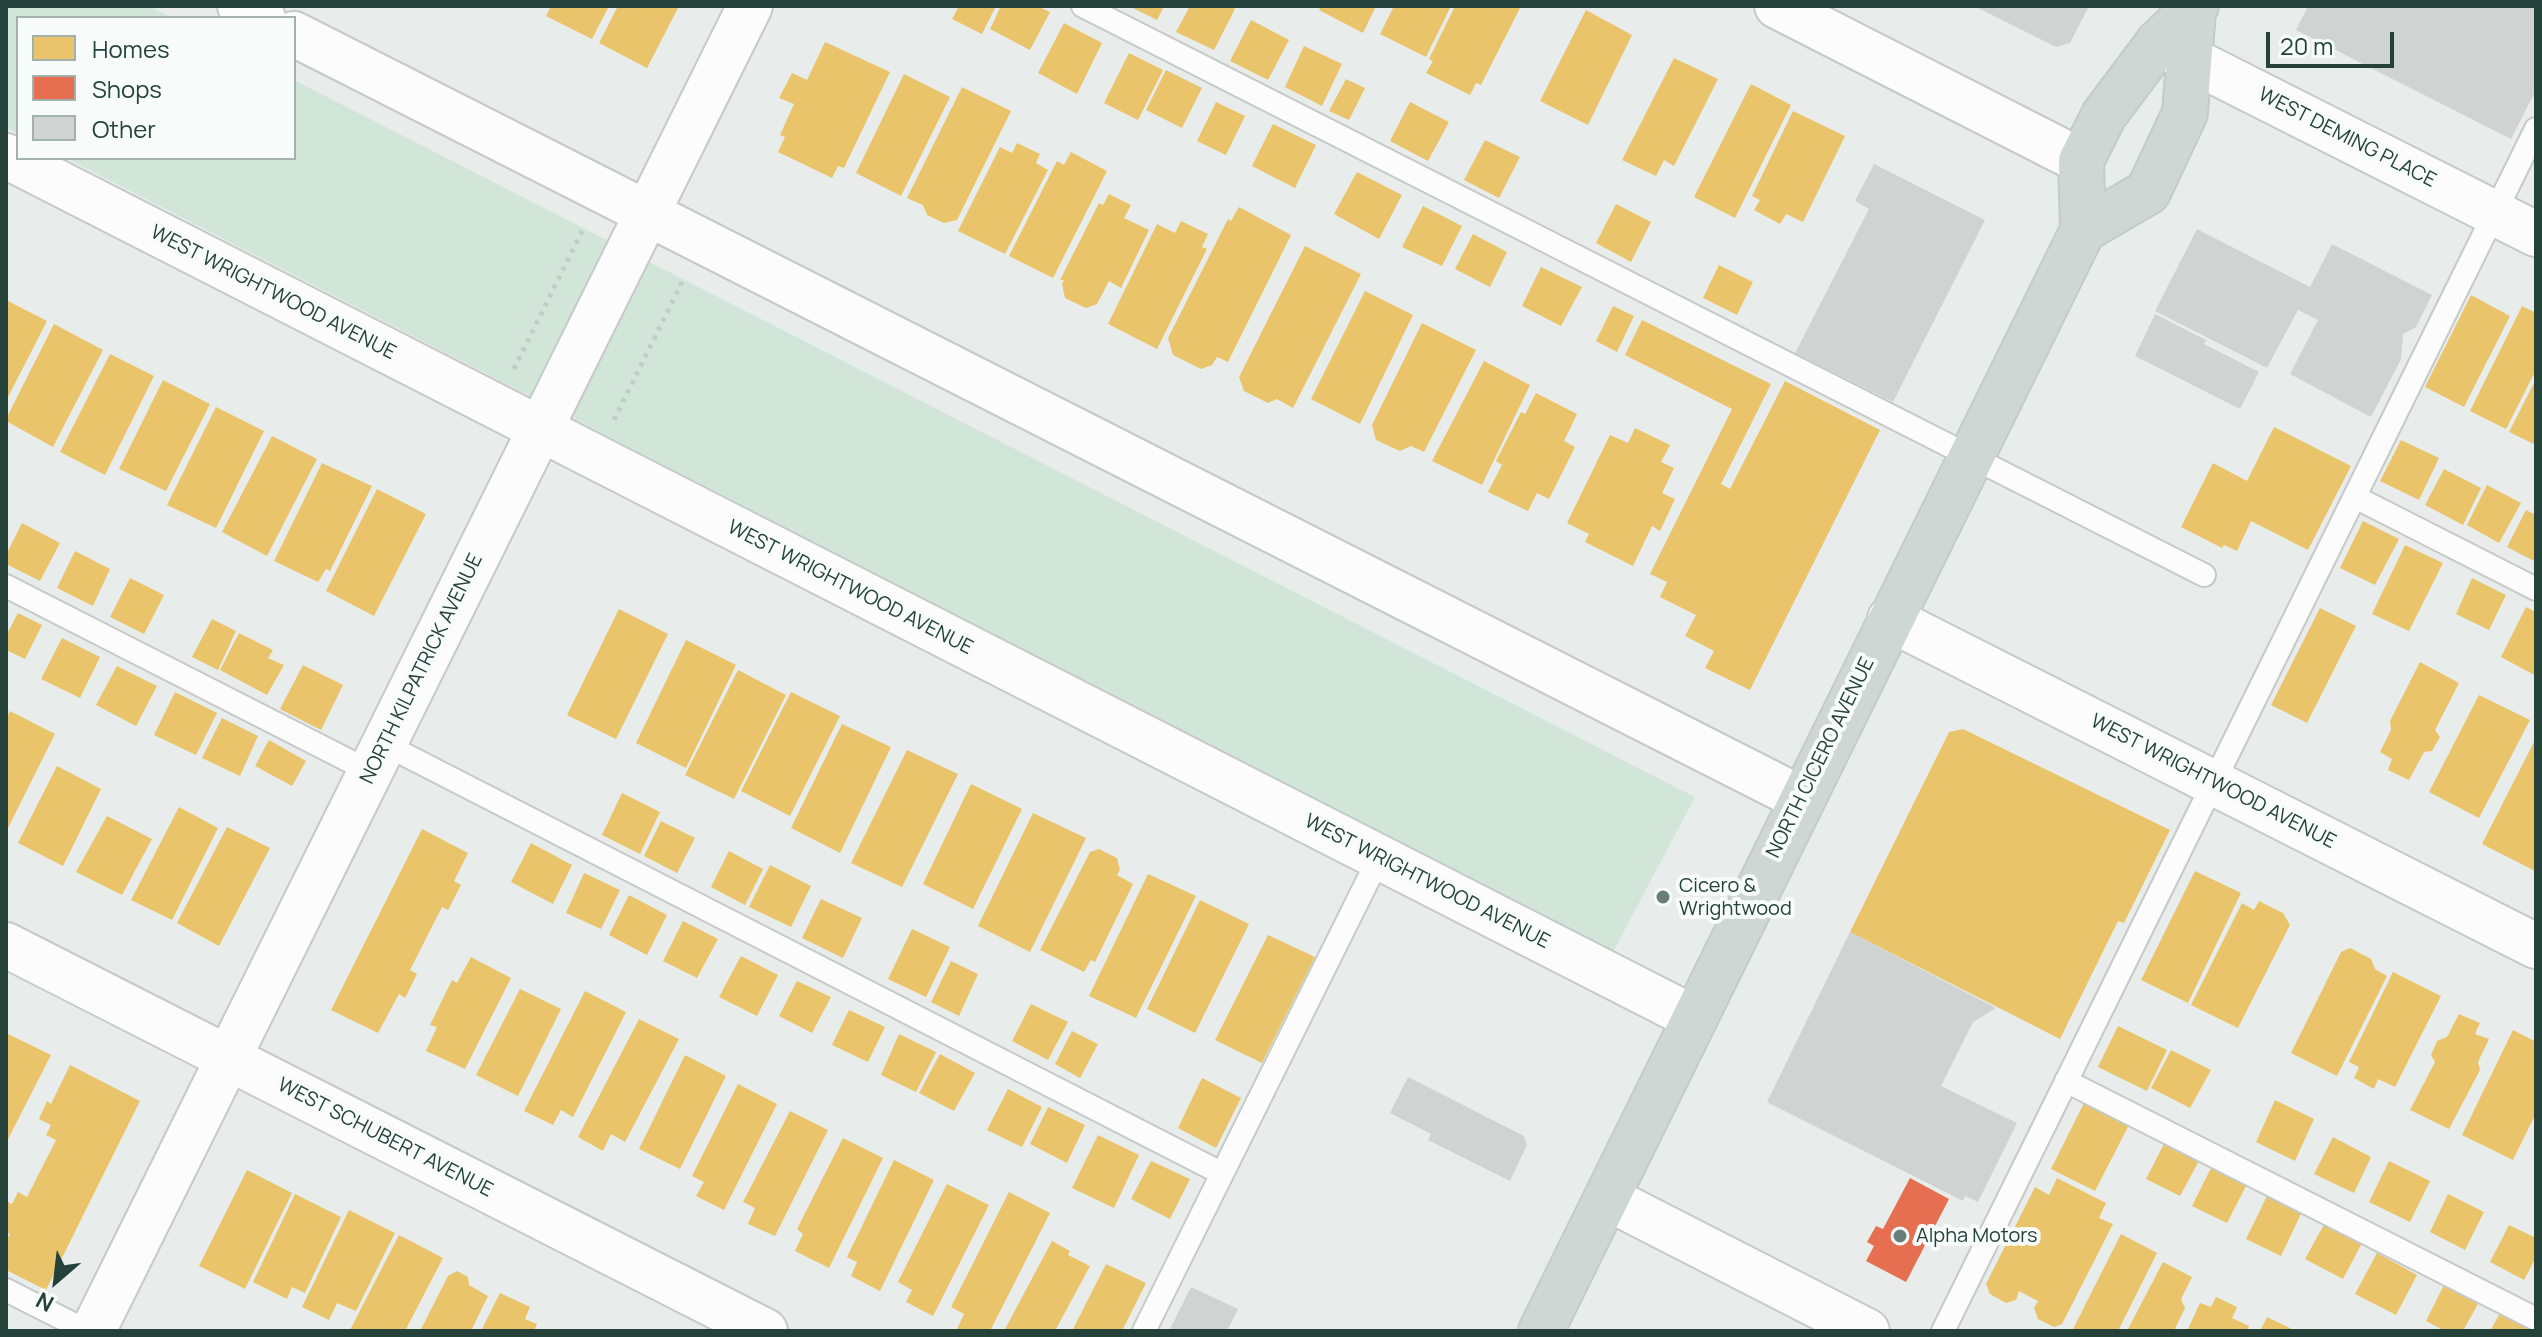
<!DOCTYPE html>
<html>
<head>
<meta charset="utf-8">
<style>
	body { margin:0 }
	#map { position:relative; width:2542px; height:1337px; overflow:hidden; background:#e8edeb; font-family:Manrope,sans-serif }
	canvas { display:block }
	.frame { position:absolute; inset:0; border:8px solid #24423a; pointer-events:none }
	.legend { position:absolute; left:16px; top:16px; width:280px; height:144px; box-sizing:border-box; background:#f7fbf9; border:2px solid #a3b1ad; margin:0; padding:10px 14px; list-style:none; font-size:24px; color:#24423a }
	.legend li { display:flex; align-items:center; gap:16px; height:40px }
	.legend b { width:40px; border:2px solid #a3b1ad }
	.north { position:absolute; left:16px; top:1241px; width:80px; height:80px; -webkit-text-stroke:6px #f7fbf9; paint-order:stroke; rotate:208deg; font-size:22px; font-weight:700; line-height:32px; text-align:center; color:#24423a }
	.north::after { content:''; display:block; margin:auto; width:28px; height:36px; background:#24423a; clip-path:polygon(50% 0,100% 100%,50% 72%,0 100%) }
	.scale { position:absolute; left:2266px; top:32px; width:128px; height:36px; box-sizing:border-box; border:4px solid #24423a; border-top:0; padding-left:10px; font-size:24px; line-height:28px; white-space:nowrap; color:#24423a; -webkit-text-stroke:6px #f7fbf9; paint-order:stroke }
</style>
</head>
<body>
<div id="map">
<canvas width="2542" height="1337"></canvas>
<div class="frame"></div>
<ul class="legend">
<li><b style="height:22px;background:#e9c46a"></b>Homes</li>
<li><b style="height:22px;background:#e76f51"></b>Shops</li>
<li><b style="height:22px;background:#cfd4d2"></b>Other</li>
</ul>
<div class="north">N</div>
<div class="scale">20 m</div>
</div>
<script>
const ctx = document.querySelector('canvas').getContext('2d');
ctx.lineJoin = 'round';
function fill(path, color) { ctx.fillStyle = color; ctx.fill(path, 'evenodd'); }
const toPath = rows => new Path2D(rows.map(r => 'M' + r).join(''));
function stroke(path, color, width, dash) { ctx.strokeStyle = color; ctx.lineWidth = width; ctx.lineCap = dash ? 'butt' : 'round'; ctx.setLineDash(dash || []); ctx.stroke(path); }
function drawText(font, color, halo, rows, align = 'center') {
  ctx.font = font + ' Manrope,sans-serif'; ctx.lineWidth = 8; ctx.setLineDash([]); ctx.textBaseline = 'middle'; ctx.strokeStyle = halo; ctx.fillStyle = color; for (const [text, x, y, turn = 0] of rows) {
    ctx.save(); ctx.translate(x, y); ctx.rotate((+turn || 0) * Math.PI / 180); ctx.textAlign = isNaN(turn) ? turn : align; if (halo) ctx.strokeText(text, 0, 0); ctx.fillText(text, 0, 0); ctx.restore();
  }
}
fill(toPath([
	[6,6,149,6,172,18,18,18,18,134,6,127],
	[294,80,1695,797,1613,952,66,158,294,158]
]), '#d1e6d8');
fill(toPath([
	[551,6,609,6,592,39,546,16],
	[618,6,679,6,647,68,599,43],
	[959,6,996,6,982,34,952,19],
	[1001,6,1037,6,1050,12,1030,50,990,29],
	[1129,6,1164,6,1157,20],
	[1190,6,1230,6,1235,9,1214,50,1176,32],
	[1321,6,1376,6,1363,33,1319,10],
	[1394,6,1451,6,1426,57,1380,34],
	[1455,6,1521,6,1481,85,1476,83,1470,95,1426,73,1433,61,1429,59],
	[1586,10,1632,35,1588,125,1540,101],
	[1251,20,1289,40,1268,80,1230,61],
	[1064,23,1102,43,1077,94,1038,73],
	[825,42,890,72,844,168,838,166,832,178,778,152,785,137,780,135,794,104,779,98,792,73,807,80],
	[1304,46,1342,64,1322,106,1285,87],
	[1129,53,1163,70,1138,120,1104,103],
	[1674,58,1718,79,1674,166,1664,160,1656,176,1622,160],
	[1166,70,1202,88,1182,128,1146,110],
	[904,74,950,97,901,196,856,173],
	[1346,79,1365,88,1349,120,1329,111],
	[1751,84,1791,105,1735,218,1694,197],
	[962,87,1011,111,957,220,944,223,927,215,923,205,907,198],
	[1216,102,1245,116,1226,155,1197,141],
	[1410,102,1449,122,1428,161,1390,141],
	[1793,111,1845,136,1803,222,1786,214,1780,224,1754,210,1760,200,1752,196],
	[1273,124,1316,145,1295,188,1252,166],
	[1485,140,1520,157,1499,198,1464,180],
	[1017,143,1040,154,1036,163,1048,170,1005,254,958,231,1000,147,1012,153],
	[1071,152,1107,171,1053,278,1009,256,1057,161,1064,165],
	[1357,172,1402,195,1379,239,1334,214],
	[1109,194,1131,205,1124,218,1149,230,1121,288,1109,281,1097,304,1086,308,1065,298,1062,284,1064,280,1060,280,1099,203,1103,205],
	[1616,204,1651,222,1631,262,1596,243],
	[1423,206,1462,226,1442,266,1402,247],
	[1239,207,1291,235,1228,362,1217,357,1212,365,1201,369,1173,355,1168,338,1228,219,1231,221],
	[1181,221,1208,234,1202,247,1207,249,1157,349,1108,324,1157,224,1175,233],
	[1473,234,1507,252,1490,287,1455,269],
	[1305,246,1361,274,1293,408,1277,399,1268,403,1244,391,1239,377],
	[1719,265,1753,282,1737,315,1703,298],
	[1541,267,1582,287,1561,326,1522,306],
	[1365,291,1413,315,1360,424,1311,399],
	[2471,295,2510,316,2464,407,2425,387],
	[6,300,47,321,6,401],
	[1613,306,1634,316,1617,352,1596,341],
	[2522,306,2536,313,2536,370,2506,429,2470,411],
	[1642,320,1771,384,1721,484,1730,489,1785,381,1880,430,1750,690,1705,668,1714,651,1685,636,1696,615,1660,597,1667,582,1650,574,1732,409,1625,355],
	[1422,323,1476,350,1424,452,1411,446,1400,451,1376,440,1372,425],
	[54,324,103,350,53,447,6,421,6,419],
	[110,354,154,376,105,475,60,452],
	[1484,361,1530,385,1482,485,1432,461],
	[2536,379,2536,445,2509,432],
	[163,380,210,404,166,491,119,469],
	[1536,393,1577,414,1564,441,1575,447,1549,499,1537,493,1528,511,1488,492,1502,465,1496,461,1521,412,1525,414],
	[216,407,264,431,216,528,167,505],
	[2274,427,2351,466,2308,550,2251,521,2237,551,2224,545,2222,548,2181,527,2213,463,2247,481],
	[1635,428,1670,445,1661,462,1674,468,1662,493,1675,499,1660,531,1652,526,1633,566,1585,542,1589,534,1567,523,1610,435,1628,443],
	[272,436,317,459,267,556,222,532],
	[2401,440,2439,458,2419,500,2380,481],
	[322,463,372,486,330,571,326,569,318,582,274,561],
	[2444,469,2481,488,2463,525,2425,505],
	[2487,485,2521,503,2499,543,2467,525],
	[377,489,426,514,374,616,326,591],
	[2526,510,2536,515,2536,562,2507,547],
	[2363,521,2399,539,2375,585,2340,568],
	[22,523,60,543,40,581,6,564,6,555],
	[2405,545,2443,563,2409,631,2372,614],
	[75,551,110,569,93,606,57,588],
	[130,578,164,595,144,634,110,617],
	[2472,578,2506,595,2489,630,2456,614],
	[2526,607,2536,612,2536,676,2501,657],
	[2320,608,2356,626,2307,723,2271,705],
	[619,609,668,634,616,739,567,715],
	[18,613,42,625,25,659,6,650,6,636],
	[212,619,236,631,218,670,192,657],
	[239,633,273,650,268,658,284,665,267,695,220,670],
	[62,638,100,657,80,698,41,679],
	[686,640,736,665,686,768,636,743],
	[2420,662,2459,683,2435,730,2440,737,2432,751,2424,752,2409,780,2388,770,2392,759,2380,752,2391,730,2390,721],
	[303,665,343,685,321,730,280,709],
	[117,666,157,686,136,726,96,705],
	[738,670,786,695,734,799,685,775],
	[175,692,217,713,196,755,154,735],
	[791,692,840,716,790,816,741,791],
	[2479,695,2530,720,2479,818,2429,792],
	[10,711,55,734,6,832,6,719],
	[222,718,258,736,240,776,202,758],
	[842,724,891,747,840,853,791,828],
	[1963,729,2170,830,2124,923,2118,921,2060,1039,1850,932,1949,732],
	[2536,738,2536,869,2535,871,2482,844],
	[269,740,306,761,292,786,255,766],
	[907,750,958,774,902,887,851,863],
	[57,766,101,789,63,866,18,843],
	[971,784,1022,809,973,909,923,884],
	[622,793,660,812,640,854,602,835],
	[179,807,218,828,172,920,131,900],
	[1033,813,1086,838,1030,952,978,926],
	[107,816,152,839,122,895,76,872],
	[661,821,695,838,677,873,644,856],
	[227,827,270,848,219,946,177,923],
	[422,829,468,853,454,881,461,885,448,910,442,907,410,970,417,974,405,998,399,994,378,1033,331,1010],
	[531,843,572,865,553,904,511,882],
	[1099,849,1117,858,1120,870,1117,875,1133,884,1095,962,1091,960,1084,972,1040,950,1090,852],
	[729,851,763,869,745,905,711,887],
	[770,865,811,886,791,927,749,907],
	[2195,871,2241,893,2188,1003,2141,980],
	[584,873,620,890,601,929,566,913],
	[1148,874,1196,896,1136,1018,1089,996],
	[629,895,667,915,647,955,609,935],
	[821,899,862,918,843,958,802,938],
	[1200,900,1249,924,1195,1033,1147,1009],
	[2259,901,2283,913,2290,925,2238,1028,2191,1005,2242,903,2254,910],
	[683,921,718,939,697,978,663,961],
	[912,929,950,947,926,997,888,979],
	[1268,935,1315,957,1262,1063,1215,1040],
	[2350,948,2371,959,2375,969,2387,976,2337,1076,2291,1053,2341,952],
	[741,956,778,975,757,1016,719,997],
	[471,957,511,978,465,1069,426,1051,437,1027,430,1025,452,980,457,983],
	[951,961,978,974,959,1016,931,1002],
	[2393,972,2441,996,2395,1087,2378,1079,2374,1089,2354,1078,2359,1067,2349,1062],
	[797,981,831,997,812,1033,779,1016],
	[520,989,561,1009,518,1096,476,1075],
	[585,991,626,1012,573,1117,561,1110,553,1125,524,1111],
	[1031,1004,1068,1022,1048,1060,1012,1041],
	[849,1010,885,1027,868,1062,832,1045],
	[2459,1014,2480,1023,2475,1034,2489,1039,2478,1062,2480,1070,2449,1129,2410,1110,2435,1062,2431,1055,2437,1041,2447,1037],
	[639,1019,679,1039,625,1142,611,1134,603,1151,578,1137],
	[2118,1026,2167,1050,2147,1091,2098,1067],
	[2513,1030,2536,1042,2536,1113,2513,1160,2462,1135],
	[1072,1031,1098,1044,1080,1078,1055,1064],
	[6,1033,51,1055,6,1143],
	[899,1034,936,1052,916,1092,881,1075],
	[2171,1050,2211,1070,2190,1108,2151,1088],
	[940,1054,975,1073,954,1111,919,1093],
	[685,1055,726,1076,680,1169,639,1149],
	[70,1065,140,1101,46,1290,6,1270,6,1241,10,1234,6,1232,6,1201,12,1204,18,1192,27,1197,56,1140,46,1135,51,1125,39,1119,47,1101,51,1104],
	[1202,1078,1241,1098,1216,1148,1178,1128],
	[738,1084,777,1104,724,1210,696,1196,704,1182,692,1176],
	[1008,1089,1042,1107,1022,1147,987,1130],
	[2086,1099,2131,1121,2095,1191,2051,1169],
	[2275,1100,2314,1119,2295,1161,2256,1142],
	[1048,1107,1085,1125,1067,1163,1030,1144],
	[790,1111,828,1130,775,1236,748,1224,755,1208,743,1202],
	[1098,1135,1139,1155,1114,1208,1072,1188],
	[2333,1137,2371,1157,2354,1193,2314,1174],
	[843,1138,883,1158,829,1268,795,1251,803,1234,797,1229],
	[2166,1140,2200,1159,2180,1196,2146,1179],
	[894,1160,934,1180,880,1291,851,1276,857,1262,847,1257],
	[1151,1161,1190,1179,1170,1219,1131,1199],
	[2389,1161,2430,1181,2410,1222,2369,1202],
	[2211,1168,2246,1186,2227,1223,2192,1206],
	[247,1170,292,1193,245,1289,199,1266],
	[2057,1178,2106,1203,2099,1218,2113,1224,2062,1324,2054,1327,2038,1319,2034,1308,2038,1301,2019,1291,2016,1300,2006,1303,1990,1294,1986,1284,2035,1187,2049,1195],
	[947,1184,989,1205,933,1316,906,1302,912,1290,898,1282],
	[1009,1192,1050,1213,990,1331,956,1331,964,1314,951,1307],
	[295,1194,341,1217,305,1293,292,1287,287,1299,253,1282],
	[2448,1194,2484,1212,2465,1250,2430,1232],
	[2267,1196,2302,1212,2281,1256,2246,1239],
	[349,1210,395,1233,356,1311,337,1303,329,1320,302,1307],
	[2326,1221,2363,1241,2343,1279,2305,1259],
	[2509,1225,2536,1238,2536,1257,2524,1280,2490,1262],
	[2121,1234,2157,1253,2118,1331,2072,1331],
	[399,1235,443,1258,405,1331,352,1331,350,1330],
	[1052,1241,1070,1251,1068,1255,1090,1266,1055,1331,1004,1331],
	[2377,1253,2417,1275,2396,1315,2355,1294],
	[2163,1262,2192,1277,2181,1299,2185,1308,2174,1331,2127,1331],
	[1106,1264,1146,1283,1122,1331,1072,1331],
	[457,1271,468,1277,469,1285,488,1296,471,1331,420,1331,448,1276],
	[2445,1283,2479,1302,2463,1331,2445,1331,2426,1321],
	[500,1293,530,1307,525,1319,537,1324,534,1331,481,1331],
	[2216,1297,2237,1307,2232,1318,2249,1326,2247,1331,2187,1331,2200,1303,2211,1307],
	[2500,1313,2533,1331,2490,1331],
	[2267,1317,2296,1331,2260,1331]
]), '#e9c46a');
fill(toPath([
	[1910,1178,1949,1199,1906,1282,1866,1261,1874,1246,1867,1242,1876,1226,1883,1229]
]), '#e76f51');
fill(toPath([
	[1979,6,2089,6,2070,43,2056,47,1978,8],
	[2308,6,2536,6,2536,90,2511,139,2296,30],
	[1874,164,1985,220,1893,402,1795,353,1869,209,1855,201],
	[2197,229,2310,287,2332,244,2432,295,2416,327,2403,334,2401,359,2371,417,2290,374,2318,320,2298,310,2267,368,2155,311],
	[2155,314,2206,340,2204,344,2259,372,2240,409,2135,356],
	[1850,932,1996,1008,1973,1022,1941,1086,2017,1123,1978,1202,1965,1196,1963,1201,1767,1102],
	[1408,1077,1524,1136,1527,1145,1510,1181,1428,1140,1431,1134,1390,1113],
	[1191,1287,1238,1309,1227,1331,1169,1331]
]), '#cfd4d2');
const service = toPath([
	[1083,6,2204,575],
	[2355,497,2536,589],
	[6,586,371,772],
	[384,744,1221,1173],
	[2066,1081,2536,1319],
	[6,1290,87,1331],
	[1144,1331,1379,858],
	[1943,1331,2536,129]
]);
const minor = toPath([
	[240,6,263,18],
	[1777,6,2081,161],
	[294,34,1802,799],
	[2158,43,2536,234],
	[6,156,1694,1018],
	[1890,619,2536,946],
	[6,945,765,1331],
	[1607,1198,1867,1331],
	[93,1331,750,6]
]);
const primary = toPath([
	[2083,230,2148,192,2185,113,2193,11],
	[1541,1331,2083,230,2081,161,2104,115,2158,43,2196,6]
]);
stroke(service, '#c5cac8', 26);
stroke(minor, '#c5cac8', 48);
stroke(primary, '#c3ccc9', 48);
stroke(toPath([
	[514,369,584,227],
	[614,420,684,278]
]), '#c3ccca', 5, [4, 6]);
stroke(service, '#fcfcfc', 22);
stroke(minor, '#fcfcfc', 44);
stroke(primary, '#cfd7d5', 44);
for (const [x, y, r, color] of [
	[1663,897,8,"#697e78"],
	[1900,1236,8,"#697e78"]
]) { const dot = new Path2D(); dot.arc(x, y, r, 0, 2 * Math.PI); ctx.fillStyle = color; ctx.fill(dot); stroke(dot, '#f7fbf9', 3); }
drawText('20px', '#24423a', '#f7fbf9', [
	["WEST DEMING PLACE",2347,138,27],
	["WEST WRIGHTWOOD AVENUE",273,293,27],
	["WEST WRIGHTWOOD AVENUE",850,588,27],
	["NORTH KILPATRICK AVENUE",422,669,-64],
	["NORTH CICERO AVENUE",1821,758,-64],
	["WEST WRIGHTWOOD AVENUE",2213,782,27],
	["WEST WRIGHTWOOD AVENUE",1427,882,27],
	["WEST SCHUBERT AVENUE",385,1138,27]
]);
drawText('20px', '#24423a', '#f7fbf9', [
	["Cicero &",1679,886],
	["Wrightwood",1679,909],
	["Alpha Motors",1916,1236]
], 'left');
</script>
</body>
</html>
